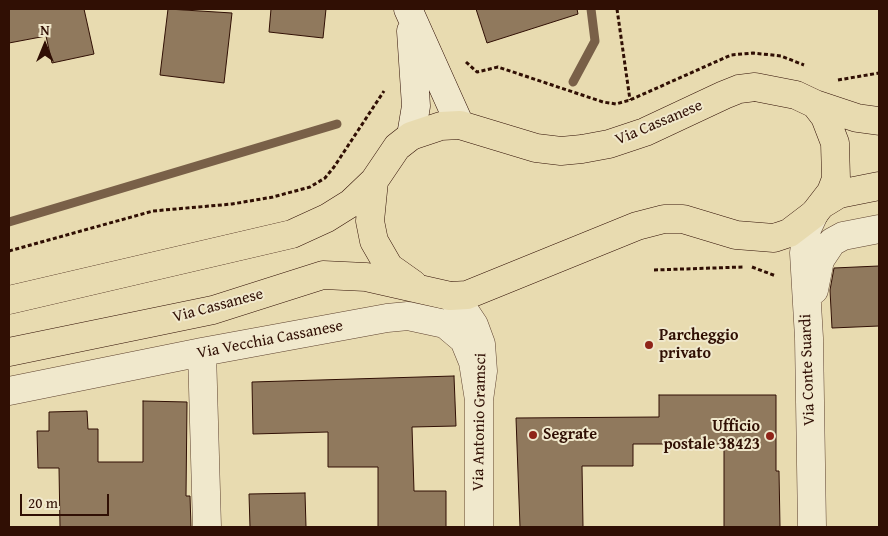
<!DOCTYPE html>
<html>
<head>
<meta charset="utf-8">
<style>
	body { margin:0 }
	#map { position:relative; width:888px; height:536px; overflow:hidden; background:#e8dbb0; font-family:"Gentium Book Plus",serif }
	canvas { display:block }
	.frame { position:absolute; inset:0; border:10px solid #300f04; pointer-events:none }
	.north { position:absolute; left:20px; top:20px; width:50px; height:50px; -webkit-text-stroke:4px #f0e8cc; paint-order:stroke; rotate:0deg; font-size:14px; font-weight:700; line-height:20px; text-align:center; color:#300f04 }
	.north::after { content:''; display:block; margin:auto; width:18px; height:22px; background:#300f04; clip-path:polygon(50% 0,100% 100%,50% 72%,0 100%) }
	.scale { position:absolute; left:20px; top:494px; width:89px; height:22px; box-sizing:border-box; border:2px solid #300f04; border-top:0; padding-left:6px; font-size:15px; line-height:18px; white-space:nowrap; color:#300f04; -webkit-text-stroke:4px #f0e8cc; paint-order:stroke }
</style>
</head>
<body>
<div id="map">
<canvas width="888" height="536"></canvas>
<div class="frame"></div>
<div class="north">N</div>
<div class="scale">20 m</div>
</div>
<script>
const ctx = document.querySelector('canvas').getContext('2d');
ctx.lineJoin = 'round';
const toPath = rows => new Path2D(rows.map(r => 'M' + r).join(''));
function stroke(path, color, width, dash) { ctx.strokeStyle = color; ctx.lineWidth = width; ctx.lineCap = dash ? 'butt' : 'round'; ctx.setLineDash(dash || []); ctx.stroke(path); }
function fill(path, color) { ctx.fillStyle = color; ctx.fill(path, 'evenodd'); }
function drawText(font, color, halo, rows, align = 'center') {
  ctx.font = font + ' "Gentium Book Plus",serif'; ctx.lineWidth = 4; ctx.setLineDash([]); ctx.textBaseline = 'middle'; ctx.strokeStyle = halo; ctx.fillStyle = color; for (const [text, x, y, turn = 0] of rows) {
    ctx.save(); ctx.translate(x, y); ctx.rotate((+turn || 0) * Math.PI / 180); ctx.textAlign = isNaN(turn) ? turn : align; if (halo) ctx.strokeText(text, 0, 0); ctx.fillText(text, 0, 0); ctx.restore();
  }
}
stroke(toPath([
	[573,82,595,41,591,9],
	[9,222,337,124]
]), '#796048', 9);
const building = toPath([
	[9,9,84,9,94,54,52,63,46,36,9,43,9,9],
	[168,9,232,13,224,83,160,75,168,9],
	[271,9,326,9,323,38,269,32,271,9],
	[476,9,577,9,578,14,487,43,476,9],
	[879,266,879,326,832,328,830,290,834,268,879,266],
	[454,376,456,426,412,427,414,491,446,491,446,527,378,527,378,467,328,467,328,432,253,434,252,382,454,376],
	[659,395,776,395,776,471,779,471,780,527,724,527,724,444,633,444,633,466,582,466,583,527,520,527,516,418,659,417,659,395],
	[143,401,187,402,186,496,190,496,191,527,60,527,59,468,38,468,37,431,49,431,49,412,87,411,88,429,98,429,98,462,143,462,143,401],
	[305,493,306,527,250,527,249,494,305,493]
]);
fill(building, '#90795d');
stroke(building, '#300f04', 1);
const street = toPath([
	[814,290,820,260,832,242,843,236,879,229],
	[450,296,462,307,474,325,481,344,483,371,479,400,479,527],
	[202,352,207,527],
	[9,391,202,352,387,318,408,316,445,324,464,340,473,362,479,400],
	[812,527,809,338,804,253,807,229,814,214]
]);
const secondary = toPath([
	[408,9,460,125],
	[411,31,416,106,411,136]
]);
const primary = toPath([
	[374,181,370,221,374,241,389,267,413,284],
	[821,205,839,194,879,186],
	[9,300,292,234,327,218,351,203,374,181,397,147,411,136,441,126,460,125,536,148,561,151,582,149,609,144,645,132,724,95,739,89,755,87,796,95,815,104,857,118,879,121],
	[9,352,213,310,323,275,366,277,450,296,467,295,637,226,664,219,683,219,736,235,774,238,789,233,814,214,831,192,836,179,835,143,825,117,815,104]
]);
stroke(street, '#5e422f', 29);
stroke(secondary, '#300f04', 29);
stroke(primary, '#300f04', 29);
stroke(toPath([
	[617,9,630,100],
	[466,62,477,72,498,67,603,102,616,104,630,100,731,55,753,53,781,56,804,65],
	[838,80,879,73],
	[9,251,153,211,232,204,273,197,310,187,325,178,334,167,384,91],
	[752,267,776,276],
	[654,270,743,267]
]), '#300f04', 3, [4, 2.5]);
stroke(street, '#f0e8cc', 28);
stroke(secondary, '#f0e8cc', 28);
stroke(primary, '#e8dbb0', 28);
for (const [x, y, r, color] of [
	[649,345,5,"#8f2418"],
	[533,435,5,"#8f2418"],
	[770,436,5,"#8f2418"]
]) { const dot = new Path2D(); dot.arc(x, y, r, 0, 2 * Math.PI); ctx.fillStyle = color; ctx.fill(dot); stroke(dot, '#f0e8cc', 2); }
drawText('16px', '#300f04', '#f0e8cc', [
	["Via Cassanese",659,123,-23],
	["Via Cassanese",218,306,-15],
	["Via Vecchia Cassanese",270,340,-11],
	["Via Conte Suardi",808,370,-92],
	["Via Antonio Gramsci",480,422,-89]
]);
drawText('bold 16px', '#300f04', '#f0e8cc', [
	["Parcheggio",659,336],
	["privato",659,354],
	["Ufficio",760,427,"right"],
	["postale 38423",760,445,"right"],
	["Segrate",543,435]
], 'left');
</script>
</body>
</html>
